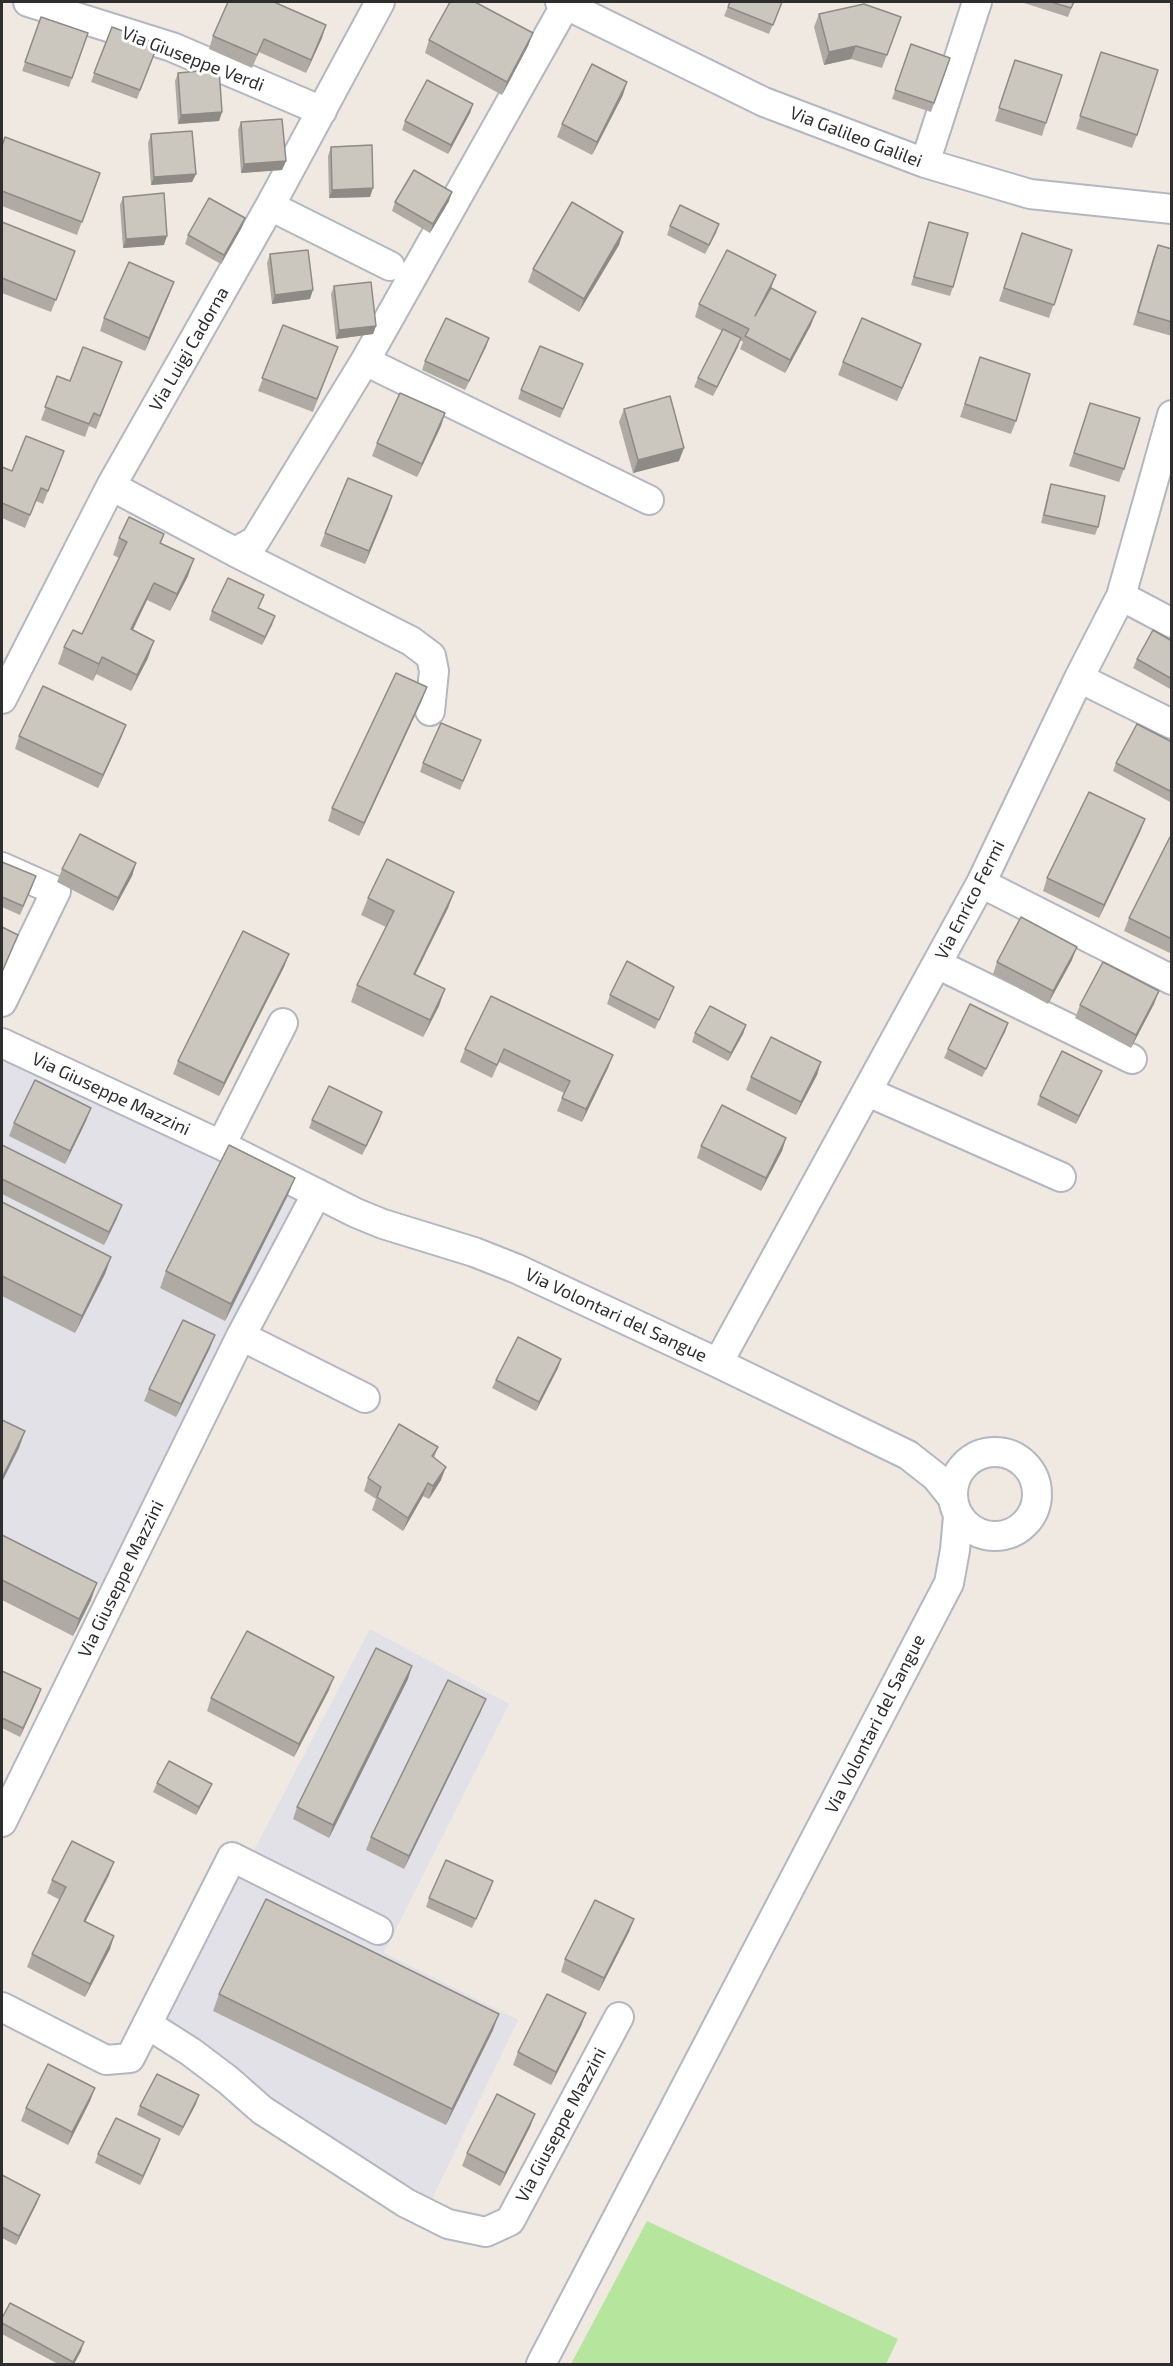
<!DOCTYPE html>
<html>
<head>
<meta charset="utf-8">
<style>
	body { margin:0 }
	#map { position:relative; width:1173px; height:2366px; overflow:hidden; background:#efe9e1; font-family:"Exo 2",sans-serif }
	canvas { display:block }
	.frame { position:absolute; inset:0; border:3px solid #2e2e2e; pointer-events:none }
</style>
</head>
<body>
<div id="map">
<canvas width="1173" height="2366"></canvas>
<div class="frame"></div>
</div>
<script>
const ctx = document.querySelector('canvas').getContext('2d');
ctx.lineJoin = 'round';
function fill(path, color) { ctx.fillStyle = color; ctx.fill(path, 'evenodd'); }
const toPath = rows => new Path2D(rows.map(r => 'M' + r).join(''));
function stroke(path, color, width, dash) { ctx.strokeStyle = color; ctx.lineWidth = width; ctx.lineCap = dash ? 'butt' : 'round'; ctx.setLineDash(dash || []); ctx.stroke(path); }
function drawText(font, color, halo, rows, align = 'center') {
  ctx.font = font + ' "Exo 2",sans-serif'; ctx.lineWidth = 6; ctx.setLineDash([]); ctx.textBaseline = 'middle'; ctx.strokeStyle = halo; ctx.fillStyle = color; for (const [text, x, y, turn = 0] of rows) {
    ctx.save(); ctx.translate(x, y); ctx.rotate((+turn || 0) * Math.PI / 180); ctx.textAlign = isNaN(turn) ? turn : align; if (halo) ctx.strokeText(text, 0, 0); ctx.fillText(text, 0, 0); ctx.restore();
  }
}
fill(toPath([
	[7,1054,291,1189,297,1202,108,1591,2,1537,2,1065],
	[370,1629,509,1704,384,1953,518,2020,432,2199,335,2144,140,2022,250,1858]
]), '#e3e1e8');
fill(toPath([
	[647,2221,898,2339,886,2364,571,2364]
]), '#b6e59e');
const minor = toPath([
	[28,2,172,47,322,111],
	[560,2,764,102,925,163,1030,194,1172,209],
	[925,163,977,2],
	[270,206,390,266],
	[365,361,649,500],
	[111,486,235,552,255,541,365,361,566,4],
	[235,552,411,641,431,656,434,671,430,711],
	[1121,596,1172,623],
	[1079,678,1172,724],
	[2,699,111,486,270,206,380,2],
	[2,867,56,891,2,1002],
	[981,883,1172,980],
	[937,964,1132,1059],
	[2,1043,221,1145,356,1213,383,1224,474,1252,517,1269,718,1363,908,1455,936,1477,952,1497],
	[868,1092,1061,1177],
	[221,1145,283,1023],
	[241,1336,365,1398],
	[718,1363,981,883,1079,678,1121,596,1172,415],
	'953 1494a42 42 0 1 1 84 0a42 42 0 1 1-84 0Z',
	[2,1822,241,1336,317,1193],
	[2,2007,106,2060,130,2058,232,1857,378,1930],
	[147,2024,191,2052,228,2080,262,2110,406,2203,448,2224,486,2232,510,2221,619,2017],
	[541,2364,949,1583,955,1550,958,1516]
]);
stroke(minor, '#b4b7c1', 32);
stroke(minor, '#fff', 28);
fill(toPath([
	[730,2,782,2,769,34,724,16],
	[1021,2,1074,2,1068,17],
	[819,14,901,17,882,68,851,59,824,65,814,27],
	[41,17,88,33,69,87,22,71],
	[112,27,158,44,137,99,91,82],
	[533,33,528,46,502,95,425,53,429,40],
	[213,36,322,38,306,73,259,52,252,68,209,49],
	[911,44,950,58,931,112,892,99],
	[1101,52,1137,135,1132,148,1076,129],
	[1015,60,1046,123,1042,136,995,121],
	[178,73,222,112,219,121,178,124,175,81],
	[623,95,592,155,557,137,562,124],
	[473,104,470,113,448,154,402,130,405,121],
	[241,122,286,161,282,170,241,173,238,130],
	[151,134,196,174,192,182,151,185,148,143],
	[2,146,100,173,77,235,2,206],
	[331,147,370,197,329,198,328,156],
	[123,197,164,245,123,248,120,205],
	[449,201,430,233,392,211,395,202],
	[2,222,75,251,51,312,2,293],
	[929,222,953,287,950,296,911,285],
	[719,224,705,254,667,235,670,226],
	[242,227,221,264,185,244,188,235],
	[623,232,619,245,579,312,528,282,533,269],
	[1022,233,1072,250,1049,318,999,301],
	[1158,245,1172,249,1172,336,1133,325,1153,258],
	[270,254,310,299,272,304,267,263],
	[776,275,771,288,811,325,785,373,740,349,743,342,740,340,713,396,694,387,698,378,722,331,695,317,699,304],
	[334,286,376,326,373,334,336,339,331,294],
	[169,295,145,351,100,331,104,318],
	[283,325,338,347,313,412,258,391],
	[489,338,465,390,422,370,425,361],
	[916,357,897,401,838,375,843,362],
	[980,357,1016,421,1011,434,960,417],
	[122,362,96,429,89,426,85,437,41,420,57,376,70,381],
	[583,364,560,418,518,399,521,390],
	[1090,403,1124,469,1119,482,1069,466],
	[624,409,679,461,633,473,619,422],
	[445,413,441,426,417,477,372,456,377,443],
	[64,451,43,504,36,501,25,528,2,518,2,467,12,471],
	[1051,484,1098,527,1095,535,1041,523,1048,493],
	[392,496,365,564,320,546,325,533],
	[164,534,161,543,188,576,170,611,147,600,133,630,148,658,131,691,96,674,93,681,58,664,64,647,82,634,119,558,113,555,119,538],
	[259,608,275,616,262,645,209,620,212,611],
	[1172,641,1172,690,1133,668,1137,659],
	[422,700,359,836,328,821,332,808],
	[126,725,121,738,98,788,15,749,19,736],
	[481,740,460,790,420,772,423,763],
	[1172,742,1172,803,1113,771,1116,763],
	[1145,819,1140,832,1099,918,1043,891,1047,878],
	[1172,838,1172,954,1124,931,1129,918],
	[2,862,33,885,20,915,2,907],
	[136,863,132,876,113,911,57,882,62,869],
	[454,892,448,908,415,975,439,1006,423,1037,351,1002,357,985,386,927,361,915,368,898],
	[289,954,284,967,219,1096,173,1074,178,1061],
	[1072,960,1048,1004,993,974,997,962],
	[674,987,655,1029,607,1004,610,995],
	[491,996,613,1055,608,1068,582,1122,557,1111,564,1093,499,1062,492,1078,460,1062,465,1049],
	[1154,1004,1131,1048,1075,1018,1080,1005],
	[1008,1023,1005,1032,982,1077,944,1058,948,1049],
	[746,1025,743,1034,728,1061,692,1042,695,1033],
	[821,1062,817,1075,796,1115,746,1090,751,1077],
	[1102,1071,1098,1080,1076,1124,1037,1105,1040,1096],
	[312,1120,379,1121,362,1155,309,1128],
	[86,1121,65,1164,9,1136,14,1123],
	[786,1138,782,1151,761,1191,697,1158,701,1146],
	[2,1145,117,1218,104,1245,2,1194],
	[288,1195,225,1321,160,1288,166,1271],
	[2,1202,111,1257,105,1274,75,1333,2,1296],
	[210,1348,176,1417,144,1401,149,1389],
	[561,1359,558,1368,536,1411,492,1388,496,1380],
	[438,1447,434,1458,441,1480,429,1499,423,1496,403,1531,372,1510,376,1499,364,1491,368,1478],
	[2,1535,91,1600,73,1636,2,1600],
	[2,1671,41,1689,20,1737,2,1728],
	[408,1679,329,1838,293,1819,297,1807],
	[329,1690,294,1757,207,1711,211,1698],
	[481,1711,404,1869,366,1850,371,1837],
	[157,1783,212,1784,208,1793,196,1815,153,1792],
	[109,1875,85,1922,114,1936,110,1949,85,1997,27,1967,32,1954,60,1900,47,1893,52,1880],
	[493,1881,472,1928,426,1907,429,1898],
	[634,1919,629,1932,599,1991,561,1972,565,1959],
	[219,1994,493,2030,446,2125,213,2011],
	[586,2013,581,2026,551,2085,513,2065,518,2052],
	[95,2088,90,2101,68,2145,21,2121,26,2108],
	[196,2104,179,2136,137,2115,140,2106],
	[535,2114,530,2127,500,2186,462,2166,467,2153],
	[160,2139,140,2185,95,2163,98,2154],
	[2,2175,37,2203,16,2245,2,2238],
	[2,2318,81,2351,74,2364,58,2364,2,2334]
]), '#afaba4');
fill(toPath([
	[326,25,322,38,306,73,311,60],
	[533,33,528,46,502,95,507,82],
	[856,46,851,59,824,65,829,52],
	[627,82,623,95,592,155,597,142],
	[473,104,470,113,448,154,451,145],
	[222,112,219,121,178,124,181,115],
	[286,161,282,170,241,173,244,164],
	[196,174,192,182,151,185,154,177],
	[373,188,370,197,329,198,332,190],
	[452,192,449,201,430,233,433,224],
	[245,218,242,227,221,264,224,255],
	[719,224,716,233,705,254,709,245],
	[623,232,619,245,579,312,584,299],
	[167,236,164,245,123,248,126,239],
	[776,275,771,288,755,316],
	[174,282,169,295,145,351,149,338],
	[313,290,310,299,272,304,275,295],
	[816,312,811,325,785,373,790,360],
	[376,326,373,334,336,339,339,330],
	[489,338,486,347,465,390,469,381],
	[741,338,738,347,713,396,717,387],
	[921,344,916,357,897,401,902,388],
	[445,413,441,426,417,477,422,464],
	[684,448,679,461,633,473,638,460],
	[392,496,388,509,365,564,369,551],
	[194,559,188,576,170,611,177,594],
	[154,583,147,600,125,646,131,629],
	[275,616,272,625,262,645,265,637],
	[154,641,148,658,131,691,137,675],
	[102,657,96,674,93,681,99,664],
	[427,687,422,700,359,836,364,823],
	[126,725,121,738,98,788,103,775],
	[1145,819,1140,832,1099,918,1104,905],
	[136,863,132,876,113,911,118,898],
	[454,892,448,908,407,991,414,974],
	[1077,947,1072,960,1048,1004,1053,991],
	[289,954,284,967,219,1096,224,1083],
	[445,989,439,1006,423,1037,430,1020],
	[1159,991,1154,1004,1131,1048,1136,1035],
	[1008,1023,1005,1032,982,1077,986,1069],
	[746,1025,743,1034,728,1061,731,1053],
	[613,1055,608,1068,582,1122,586,1109],
	[821,1062,817,1075,796,1115,801,1102],
	[1102,1071,1098,1080,1076,1124,1079,1116],
	[91,1108,86,1121,65,1164,70,1151],
	[382,1112,379,1121,362,1155,366,1146],
	[786,1138,782,1151,761,1191,766,1178],
	[295,1178,288,1195,225,1321,231,1304],
	[122,1205,117,1218,104,1245,109,1232],
	[111,1257,105,1274,75,1333,82,1316],
	[215,1335,210,1348,176,1417,181,1404],
	[561,1359,558,1368,536,1411,539,1402],
	[25,1431,19,1448,2,1482,2,1478],
	[446,1467,441,1480,429,1499,433,1486],
	[428,1483,423,1496,403,1531,408,1518],
	[97,1583,91,1600,73,1636,79,1619],
	[412,1666,408,1679,329,1838,333,1825],
	[334,1677,329,1690,294,1757,299,1744],
	[41,1689,38,1698,20,1737,23,1728],
	[486,1699,481,1711,404,1869,409,1856],
	[212,1784,208,1793,196,1815,199,1807],
	[114,1862,109,1875,79,1934,84,1921],
	[493,1881,490,1890,472,1928,476,1919],
	[634,1919,629,1932,599,1991,604,1978],
	[114,1936,110,1949,85,1997,90,1984],
	[586,2013,581,2026,551,2085,556,2072],
	[499,2014,493,2030,446,2125,452,2109],
	[95,2088,90,2101,68,2145,72,2132],
	[199,2095,196,2104,179,2136,183,2127],
	[535,2114,530,2127,500,2186,505,2173],
	[160,2139,157,2148,140,2185,143,2176],
	[40,2195,37,2203,16,2245,19,2236],
	[84,2342,81,2351,74,2364,72,2364]
]), '#8e8b86');
const building = toPath([
	[228,2,274,2,326,25,311,60,264,39,257,55,213,36,228,2],
	[450,2,475,2,533,33,507,82,429,40,450,2],
	[730,2,782,2,773,25,728,7,730,2],
	[1051,2,1074,2,1071,8,1051,2],
	[864,4,901,17,887,55,856,46,829,52,819,14,864,4],
	[41,17,88,33,72,78,25,62,41,17],
	[112,27,158,44,140,90,94,73,112,27],
	[911,44,950,58,934,103,895,90,911,44],
	[1101,52,1158,70,1137,135,1080,116,1101,52],
	[1015,60,1062,75,1046,123,999,108,1015,60],
	[592,64,627,82,597,142,562,124,592,64],
	[219,69,222,112,181,115,178,73,219,69],
	[427,80,473,104,451,145,405,121,427,80],
	[282,119,286,161,244,164,241,122,282,119],
	[192,131,196,174,154,177,151,134,192,131],
	[5,137,100,173,82,222,2,191,2,146,5,137],
	[372,145,373,188,332,190,331,147,372,145],
	[414,170,452,192,433,224,395,202,414,170],
	[164,193,167,236,126,239,123,197,164,193],
	[209,198,245,218,224,255,188,235,209,198],
	[572,202,623,232,584,299,533,269,572,202],
	[680,205,719,224,709,245,670,226,680,205],
	[2,222,75,251,56,300,2,278,2,222],
	[929,222,968,233,953,287,914,277,929,222],
	[1022,233,1072,250,1054,305,1004,288,1022,233],
	[1158,245,1172,249,1172,322,1138,312,1158,245],
	[308,250,313,290,275,295,270,254,308,250],
	[727,250,776,275,755,316,771,288,816,312,790,360,745,336,749,329,699,304,727,250],
	[129,262,174,282,149,338,104,318,129,262],
	[371,282,376,326,339,330,334,286,371,282],
	[446,318,489,338,469,381,425,361,446,318],
	[862,318,921,344,902,388,843,362,862,318],
	[283,325,338,347,317,399,262,378,283,325],
	[723,329,741,338,717,387,698,378,723,329],
	[540,346,583,364,563,409,521,390,540,346],
	[83,347,122,362,100,416,94,413,89,424,45,407,57,376,70,381,83,347],
	[980,357,1030,374,1016,421,965,404,980,357],
	[400,393,445,413,422,464,377,443,400,393],
	[670,396,684,448,638,460,624,409,670,396],
	[1090,403,1140,418,1124,469,1074,453,1090,403],
	[26,436,64,451,48,491,41,488,30,515,2,503,2,467,12,471,26,436],
	[348,478,392,496,369,551,325,533,348,478],
	[1051,484,1105,496,1098,527,1044,515,1051,484],
	[129,517,164,534,160,543,194,559,177,594,154,583,131,629,154,641,137,675,102,657,99,664,64,647,73,630,82,634,127,542,119,538,129,517],
	[228,578,264,595,258,608,275,616,265,637,212,611,228,578],
	[1153,630,1172,641,1172,679,1137,659,1153,630],
	[396,673,427,687,364,823,332,808,396,673],
	[43,686,126,725,103,775,19,736,43,686],
	[441,723,481,740,463,781,423,763,441,723],
	[1137,724,1172,742,1172,792,1116,763,1137,724],
	[1089,792,1145,819,1104,905,1047,878,1089,792],
	[80,834,136,863,118,898,62,869,80,834],
	[1170,837,1172,838,1172,939,1129,918,1170,837],
	[387,859,454,892,414,974,445,989,430,1020,357,985,394,911,368,898,387,859],
	[2,862,36,876,23,906,2,897,2,862],
	[1021,917,1077,947,1053,991,997,962,1021,917],
	[2,927,18,935,2,972,2,927],
	[243,931,289,954,224,1083,178,1061,243,931],
	[627,961,674,987,659,1020,610,995,627,961],
	[1103,962,1159,991,1136,1035,1080,1005,1103,962],
	[491,996,613,1055,586,1109,562,1098,570,1081,504,1049,497,1065,465,1049,491,996],
	[970,1004,1008,1023,986,1069,948,1049,970,1004],
	[710,1006,746,1025,731,1053,695,1033,710,1006],
	[771,1037,821,1062,801,1102,751,1077,771,1037],
	[1062,1051,1102,1071,1079,1116,1040,1096,1062,1051],
	[35,1080,91,1108,70,1151,14,1123,35,1080],
	[329,1086,382,1112,366,1146,312,1120,329,1086],
	[722,1105,786,1138,766,1178,701,1146,722,1105],
	[2,1145,122,1205,109,1232,2,1179,2,1145],
	[229,1145,295,1178,231,1304,166,1271,229,1145],
	[2,1202,111,1257,82,1316,2,1276,2,1202],
	[183,1320,215,1335,181,1404,149,1389,183,1320],
	[518,1337,561,1359,539,1402,496,1380,518,1337],
	[2,1420,25,1431,2,1478,2,1420],
	[399,1424,438,1447,432,1456,446,1467,433,1486,428,1483,408,1518,377,1497,381,1487,368,1478,399,1424],
	[2,1535,97,1583,79,1619,2,1580,2,1535],
	[247,1631,334,1677,299,1744,211,1698,247,1631],
	[376,1648,412,1666,333,1825,297,1807,376,1648],
	[2,1671,41,1689,23,1728,2,1718,2,1671],
	[448,1680,486,1699,409,1856,371,1837,448,1680],
	[169,1761,212,1784,199,1807,157,1783,169,1761],
	[72,1841,114,1862,84,1921,114,1936,90,1984,32,1954,66,1887,52,1880,72,1841],
	[446,1860,493,1881,476,1919,429,1898,446,1860],
	[266,1899,499,2014,452,2109,219,1994,266,1899],
	[595,1900,634,1919,604,1978,565,1959,595,1900],
	[547,1994,586,2013,556,2072,518,2052,547,1994],
	[48,2064,95,2088,72,2132,26,2108,48,2064],
	[157,2074,199,2095,183,2127,140,2106,157,2074],
	[497,2094,535,2114,505,2173,467,2153,497,2094],
	[116,2118,160,2139,143,2176,98,2154,116,2118],
	[2,2175,40,2195,19,2236,2,2227,2,2175],
	[10,2303,84,2342,73,2362,2,2323,2,2318,10,2303]
]);
fill(building, '#cbc7bf');
stroke(building, '#8e8b86', 1.5);
drawText('18px', '#2e2e2e', '#fff', [
	["Via Giuseppe Verdi",193,59,21],
	["Via Galileo Galilei",856,137,21],
	["Via Luigi Cadorna",189,349,-60],
	["Via Enrico Fermi",970,900,-63],
	["Via Giuseppe Mazzini",111,1094,25],
	["Via Volontari del Sangue",616,1315,25],
	["Via Giuseppe Mazzini",121,1579,-64],
	["Via Volontari del Sangue",875,1724,-63],
	["Via Giuseppe Mazzini",561,2125,-62]
]);
</script>
</body>
</html>
